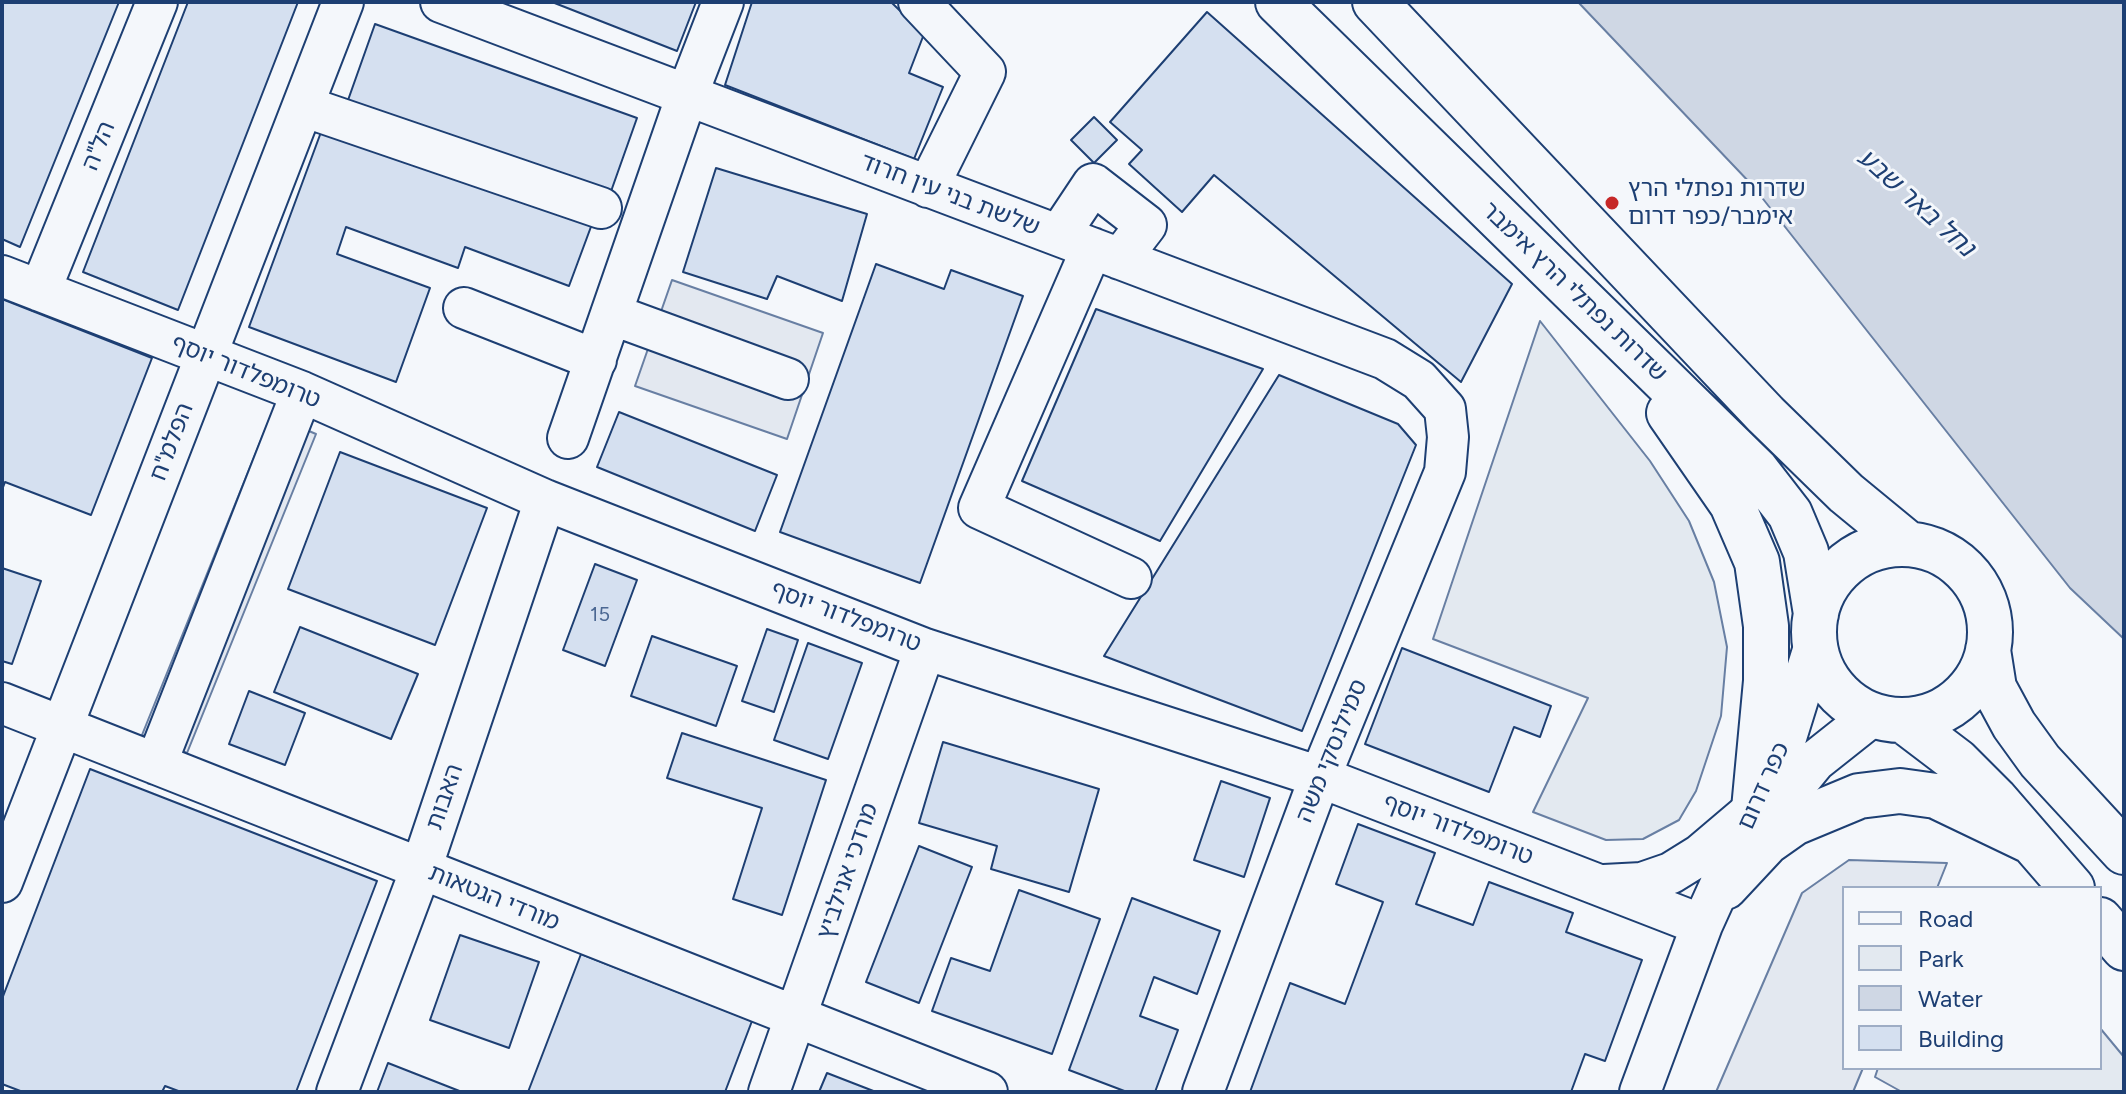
<!DOCTYPE html>
<html>
<head>
<meta charset="utf-8">
<style>
	body { margin:0 }
	#map { position:relative; width:2126px; height:1094px; overflow:hidden; background:#f4f7fb; font-family:Figtree,sans-serif }
	canvas { display:block }
	.frame { position:absolute; inset:0; border:4px solid #1d3f73; pointer-events:none }
	.legend { position:absolute; left:1842px; top:886px; width:260px; height:184px; box-sizing:border-box; background:#f4f7fb; border:2px solid #9eadc5; margin:0; padding:10px 14px; list-style:none; font-size:24px; color:#1d3f73 }
	.legend li { display:flex; align-items:center; gap:16px; height:40px }
	.legend b { width:40px; border:2px solid #9eadc5 }
</style>
</head>
<body>
<div id="map">
<canvas width="2126" height="1094"></canvas>
<div class="frame"></div>
<ul class="legend">
<li><b style="height:10px;background:#f4f7fb"></b>Road</li>
<li><b style="height:22px;background:#e3e9f0"></b>Park</li>
<li><b style="height:22px;background:#cfd7e4"></b>Water</li>
<li><b style="height:22px;background:#d5e0f0"></b>Building</li>
</ul>
</div>
<script>
const ctx = document.querySelector('canvas').getContext('2d');
ctx.lineJoin = 'round';
function fill(path, color) { ctx.fillStyle = color; ctx.fill(path, 'evenodd'); }
const toPath = rows => new Path2D(rows.map(r => 'M' + r).join(''));
function stroke(path, color, width, dash) { ctx.strokeStyle = color; ctx.lineWidth = width; ctx.lineCap = dash ? 'butt' : 'round'; ctx.setLineDash(dash || []); ctx.stroke(path); }
function drawText(font, color, halo, rows, align = 'center') {
  ctx.font = font + ' Figtree,"Noto Sans Hebrew",sans-serif'; ctx.lineWidth = 6; ctx.setLineDash([]); ctx.textBaseline = 'middle'; ctx.strokeStyle = halo; ctx.fillStyle = color; for (const [text, x, y, turn = 0] of rows) {
    ctx.save(); ctx.translate(x, y); ctx.rotate((+turn || 0) * Math.PI / 180); ctx.textAlign = isNaN(turn) ? turn : align; if (halo) ctx.strokeText(text, 0, 0); ctx.fillText(text, 0, 0); ctx.restore();
  }
}
const green = toPath([
	[1540,321,1650,461,1689,521,1714,582,1727,647,1721,716,1696,791,1679,820,1643,839,1606,840,1533,812,1588,698,1433,639,1540,321],
	[2100,1028,2124,1057,2124,1092,1902,1092,1875,1077,1878,1068,2100,1068,2100,1028]
]);
fill(green, '#e3e9f0');
stroke(green, '#687fa3', 2);
const parking = toPath([
	[672,280,823,333,787,439,635,386,672,280],
	[271,415,316,434,187,753,142,735,271,415],
	[1849,860,1947,863,1937,888,1844,888,1844,1068,1863,1068,1853,1092,1716,1092,1802,893,1849,860]
]);
fill(parking, '#e3e8f0');
stroke(parking, '#687fa3', 2);
const water = toPath([
	[1578,2,2124,2,2124,639,2070,588,1752,185,1578,2]
]);
fill(water, '#cfd7e4');
stroke(water, '#687fa3', 2);
const building = toPath([
	[2,2,119,2,20,247,2,239,2,2],
	[188,2,298,2,178,310,83,272,188,2],
	[552,2,696,2,677,51,552,2],
	[752,2,891,2,924,34,909,73,943,87,914,159,725,85,752,2],
	[1207,12,1512,284,1461,382,1214,175,1182,212,1129,164,1142,150,1110,122,1207,12],
	[375,24,637,118,609,197,347,103,375,24],
	[1094,117,1117,140,1094,163,1071,140,1094,117],
	[324,124,592,224,569,286,465,247,458,268,346,227,337,254,430,288,396,382,249,327,324,124],
	[716,168,867,214,842,301,777,276,767,299,683,272,716,168],
	[876,264,944,289,951,270,1023,296,920,583,780,532,876,264],
	[2,299,152,358,91,515,5,482,2,490,2,299],
	[1096,309,1263,369,1160,541,1022,481,1096,309],
	[1279,375,1398,424,1416,445,1302,731,1104,656,1279,375],
	[619,412,777,475,755,531,597,467,619,412],
	[340,452,487,508,435,645,288,589,340,452],
	[595,564,637,580,605,666,563,650,595,564],
	[2,568,41,581,12,664,2,661,2,568],
	[300,627,418,674,391,739,274,692,300,627],
	[767,629,798,640,774,712,742,701,767,629],
	[652,636,737,666,716,726,631,696,652,636],
	[808,643,862,663,828,759,774,740,808,643],
	[1402,648,1551,706,1540,737,1514,727,1489,792,1365,744,1402,648],
	[249,691,305,713,285,765,229,744,249,691],
	[682,733,826,780,782,915,733,899,762,808,667,778,682,733],
	[943,742,1099,789,1069,892,991,869,997,846,919,823,943,742],
	[90,769,377,881,296,1092,181,1092,165,1086,162,1092,23,1092,2,1084,2,999,90,769],
	[1221,781,1270,798,1244,877,1194,860,1221,781],
	[1358,824,1435,853,1416,904,1473,925,1489,882,1573,913,1566,932,1642,960,1605,1061,1585,1054,1571,1092,1250,1092,1290,983,1345,1004,1383,902,1336,884,1358,824],
	[919,846,972,867,919,1003,866,982,919,846],
	[1019,890,1100,919,1052,1054,932,1011,951,958,990,971,1019,890],
	[1132,898,1220,931,1197,994,1154,977,1140,1016,1178,1030,1155,1092,1127,1092,1069,1070,1132,898],
	[460,935,539,962,509,1048,430,1020,460,935],
	[581,954,752,1021,725,1092,528,1092,581,954],
	[388,1063,462,1092,377,1092,388,1063],
	[827,1073,876,1092,819,1092,827,1073]
]);
fill(building, '#d5e0f0');
stroke(building, '#1d3f73', 2);
const minor = toPath([
	[441,2,1385,359,1419,380,1445,409,1448,437,1445,472,1320,777,1203,1092],
	[919,2,985,72,928,187],
	[303,106,601,208],
	[1059,235,1093,184,1146,225,1120,259],
	[1092,248,979,508,1131,578],
	[2,276,302,392,545,500,925,649,1320,777,1702,925],
	[40,291,157,2],
	[464,308,596,360],
	[611,314,788,379],
	[568,438,687,95,723,2],
	[2,703,987,1092],
	[156,764,302,392],
	[1765,822,1815,761,1873,715],
	[2,882,343,2],
	[1604,885,1642,883,1671,873,1700,855,1746,816],
	[337,1092,421,869,545,500],
	[769,1092,925,649],
	[1640,1092,1702,925,1784,744,1815,644]
]);
const major = toPath([
	[1278,2,1756,470,1790,514,1806,552,1816,614],
	[1375,2,1766,415,1846,493,1908,544],
	[1669,413,1732,504,1757,562,1766,626,1766,681,1754,809],
	'1814 632a88 88 0 1 1 176 0a88 88 0 1 1-176 0Z',
	[1988,650,1994,688,2014,725,2040,761,2124,852],
	[1903,720,1957,761,1995,799,2072,888],
	[1725,887,1767,842,1794,823,1859,796,1900,791,1936,796,2032,842],
	[2100,920,2124,948]
]);
stroke(minor, '#1d3f73', 44);
stroke(major, '#1d3f73', 48);
stroke(minor, '#f4f7fb', 40);
stroke(major, '#f4f7fb', 44);
for (const [x, y, r, color] of [
	[1612,203,8,"#c62828"]
]) { const dot = new Path2D(); dot.arc(x, y, r, 0, 2 * Math.PI); ctx.fillStyle = color; ctx.fill(dot); stroke(dot, '#f4f7fb', 3); }
drawText('20px', '#4b6792', null, [
	["15",600,615]
]);
drawText('24px', '#1d3f73', '#f4f7fb', [
	["הל\"ה",99,146,-68],
	["שלשת בני עין חרוד",950,195,21],
	["שדרות נפתלי הרץ אימבר",1574,292,44],
	["טרומפלדור יוסף",246,372,22],
	["הפלמ\"ח",172,442,-69],
	["טרומפלדור יוסף",846,617,21],
	["סמילנסקי משה",1332,751,-68],
	["כפר דרום",1764,786,-66],
	["האבות",445,797,-71],
	["טרומפלדור יוסף",1458,830,21],
	["מרדכי אנילביץ",848,871,-71],
	["מורדי הגטאות",494,898,22]
]);
drawText('24px', '#1d3f73', '#f4f7fb', [
	["שדרות נפתלי הרץ",1628,189],
	["אימבר/כפר דרום",1628,217]
], 'left');
drawText('italic 26px', '#1d3f73', '#f4f7fb', [
	["נחל באר שבע",1916,203,42]
]);
</script>
</body>
</html>
